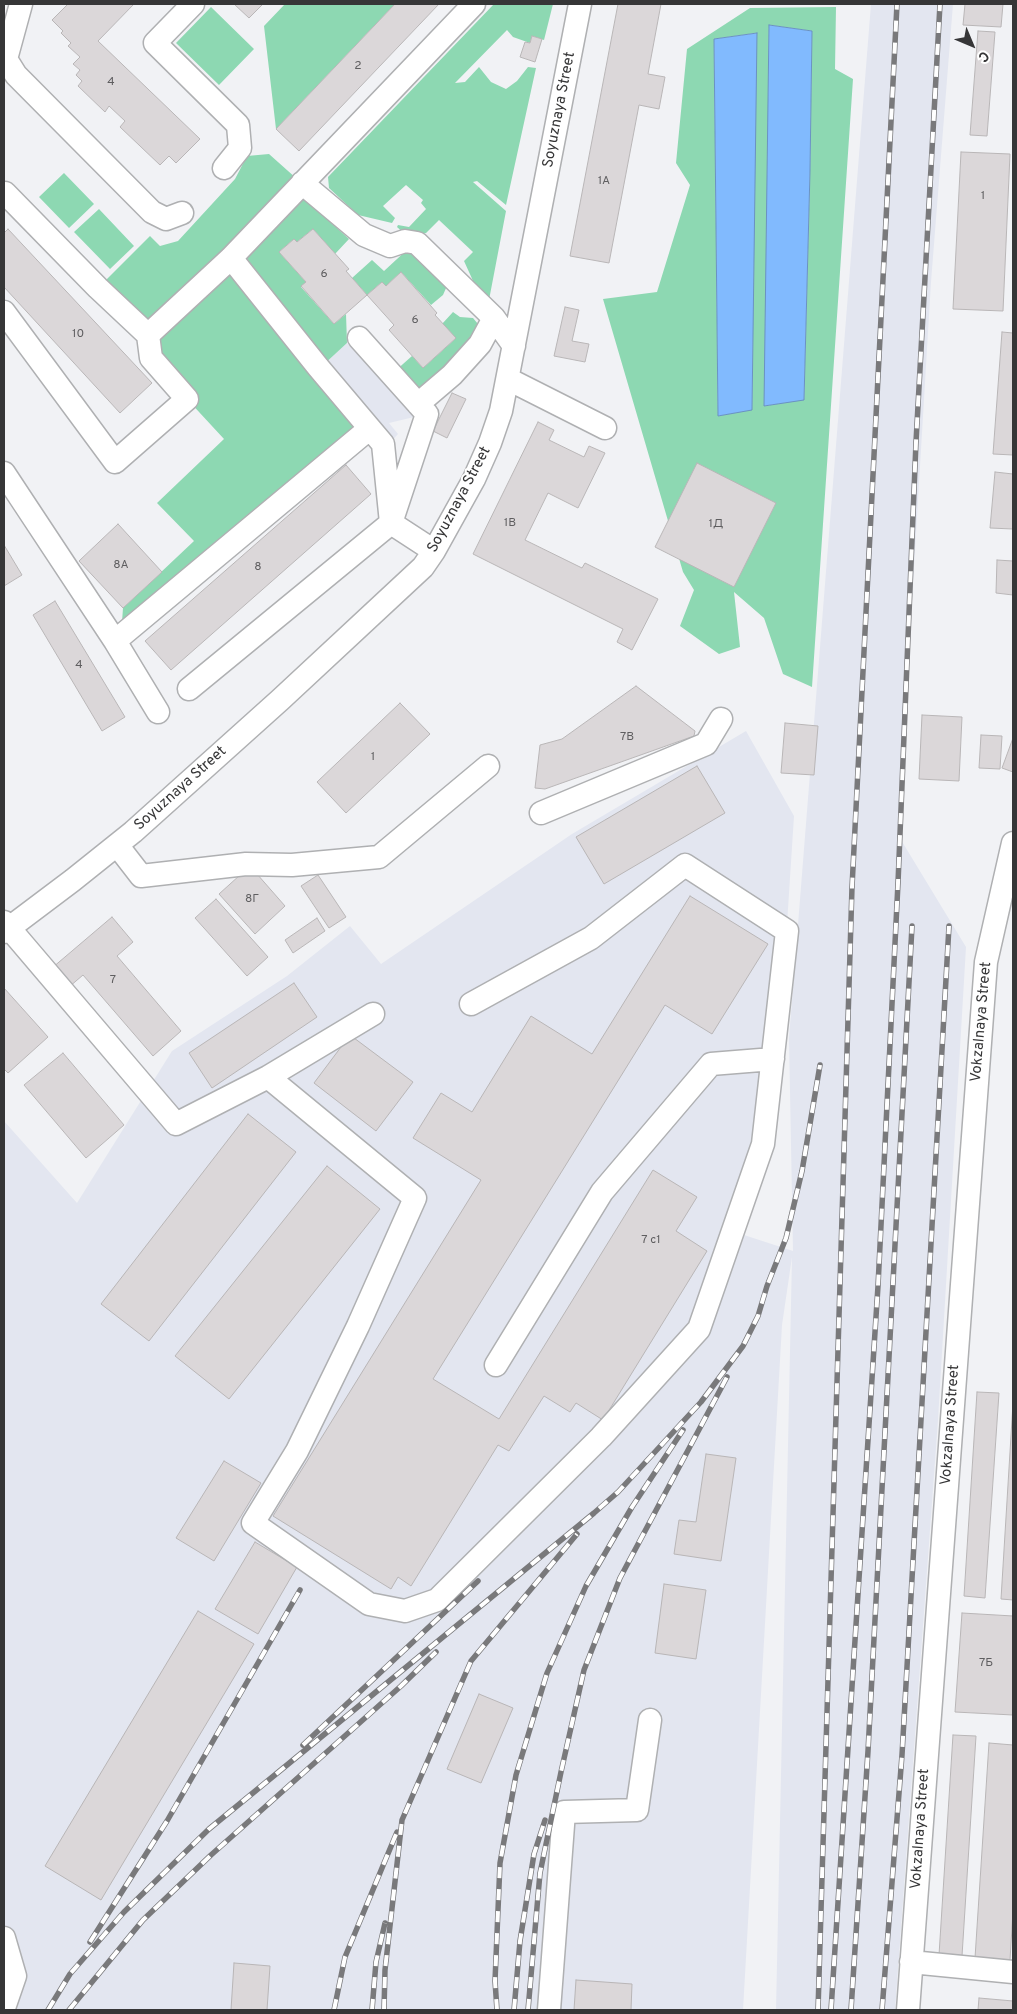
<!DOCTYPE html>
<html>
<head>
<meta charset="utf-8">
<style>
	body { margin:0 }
	#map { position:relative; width:1017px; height:2014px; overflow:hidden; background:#f1f2f5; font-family:Overpass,sans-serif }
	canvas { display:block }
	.frame { position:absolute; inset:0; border:5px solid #363637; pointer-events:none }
	.north { position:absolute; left:947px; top:20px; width:50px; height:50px; -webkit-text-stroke:4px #fff; paint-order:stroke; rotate:135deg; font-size:14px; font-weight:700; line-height:20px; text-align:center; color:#363637 }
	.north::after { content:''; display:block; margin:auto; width:18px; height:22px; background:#363637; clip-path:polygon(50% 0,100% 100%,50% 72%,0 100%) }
</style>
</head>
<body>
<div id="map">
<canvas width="1017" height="2014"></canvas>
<div class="frame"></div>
<div class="north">С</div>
</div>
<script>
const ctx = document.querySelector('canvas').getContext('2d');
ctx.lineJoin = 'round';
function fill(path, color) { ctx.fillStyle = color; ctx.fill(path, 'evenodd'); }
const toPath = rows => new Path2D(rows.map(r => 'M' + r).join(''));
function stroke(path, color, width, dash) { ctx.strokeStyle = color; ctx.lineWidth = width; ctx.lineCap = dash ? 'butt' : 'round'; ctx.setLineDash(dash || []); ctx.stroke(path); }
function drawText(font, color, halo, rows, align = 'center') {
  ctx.font = font + ' Overpass,sans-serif'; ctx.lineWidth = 4; ctx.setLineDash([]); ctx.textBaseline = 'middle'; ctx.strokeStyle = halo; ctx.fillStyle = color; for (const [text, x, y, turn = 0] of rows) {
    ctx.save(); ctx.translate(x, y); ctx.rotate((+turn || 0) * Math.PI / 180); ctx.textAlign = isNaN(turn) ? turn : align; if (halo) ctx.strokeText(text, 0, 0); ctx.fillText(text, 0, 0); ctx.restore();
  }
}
fill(toPath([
	[871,4,953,4,931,282,898,835,966,947,938,1420,895,2010,776,2010,792,1257,782,1325,743,2010,4,2010,4,1121,77,1203,172,1051,287,976,350,926,381,964,572,834,746,731,794,816,785,955,771,1107,744,1235,793,1251,789,1038],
	[347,343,414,417,389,423,398,434,389,444,321,367]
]), '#e3e6f0');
fill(toPath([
	[285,4,395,4,276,129,264,26],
	[494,4,553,4,544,40,532,36,530,43,513,37,507,30,455,83,465,82,479,67,491,82,506,89,517,81,528,67,536,68,506,205,477,181,473,182,506,211,489,300,474,283,464,261,473,252,439,220,426,233,408,237,397,227,398,225,409,227,426,209,421,203,423,200,406,185,383,206,395,218,392,223,358,215,329,188,328,177],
	[211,7,254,49,219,85,176,43],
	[836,7,835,69,853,79,812,687,783,674,764,618,734,592,740,647,719,654,680,626,694,590,683,572,603,299,657,292,690,185,676,163,687,49,750,8],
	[769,25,812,31,810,171,804,399,765,406],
	[756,33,752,409,718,416,714,39],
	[269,154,334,212,327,219,349,239,335,254,313,229,297,242,294,239,279,252,306,282,301,287,334,324,346,314,347,343,321,367,359,428,121,636,123,608,194,541,157,503,224,439,187,399,98,288,150,236,160,246,178,241,235,179,247,156],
	[64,173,94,204,69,228,39,197],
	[99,209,134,246,110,269,74,232],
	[410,247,450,279,443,295,431,305,401,272,386,286,382,282,367,295,352,278,372,260,384,271],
	[453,312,460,317,473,318,478,324,478,335,428,386,416,390,394,372,412,356,423,368,455,339,442,324]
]), '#8dd8b2');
const water = toPath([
	[769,25,812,31,810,171,804,400,764,406,769,25],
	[757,33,752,410,718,416,714,39,757,33]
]);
fill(water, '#81bafe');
stroke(water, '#6a92c2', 1);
const building = toPath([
	[68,4,134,4,98,41,200,139,176,163,169,156,160,165,120,127,125,121,109,106,105,112,78,86,82,81,76,75,80,70,73,64,80,57,68,46,71,43,61,33,63,31,52,20,68,4],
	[234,4,263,4,249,18,234,4],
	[395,4,439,4,299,151,276,129,395,4],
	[618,4,661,4,648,74,665,77,659,109,639,105,609,263,570,256,618,4],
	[965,4,1003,4,1001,27,963,25,965,4],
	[978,31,995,32,987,136,970,135,978,31],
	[532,36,542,39,535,62,520,57,525,42,530,43,532,36],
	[961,152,1010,154,1003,311,953,309,961,152],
	[8,229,152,383,120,413,4,287,4,233,8,229],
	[313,229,349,269,346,271,367,295,334,324,301,286,306,282,279,252,294,239,297,242,313,229],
	[401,272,437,313,435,315,456,338,423,368,389,330,394,325,367,295,382,282,386,286,401,272],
	[565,307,579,310,572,341,589,344,585,362,554,356,565,307],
	[1002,332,1013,333,1013,455,993,454,1002,332],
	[452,393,466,399,447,438,433,431,452,393],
	[538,422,554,430,549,440,584,457,589,446,605,453,578,508,548,493,525,540,582,568,585,563,658,599,632,650,617,642,623,629,473,554,538,422],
	[697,463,776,503,734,587,655,547,697,463],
	[346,465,371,494,171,670,145,641,346,465],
	[995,472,1013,474,1013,529,990,528,995,472],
	[118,524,162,572,123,608,79,561,118,524],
	[4,545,22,575,4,586,4,545],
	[997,560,1013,561,1013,595,996,593,997,560],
	[55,601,125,717,102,731,33,615,55,601],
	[636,686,695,731,694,736,545,789,535,788,540,745,562,739,636,686],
	[400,703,430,734,346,813,317,782,400,703],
	[922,715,962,717,959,781,919,779,922,715],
	[785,723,818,726,814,775,781,773,785,723],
	[981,735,1002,736,1000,769,979,768,981,735],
	[1013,738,1013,772,1002,768,1013,738],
	[697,766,725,813,604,884,576,837,697,766],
	[250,866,285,906,255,934,219,894,250,866],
	[318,875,346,917,329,928,301,886,318,875],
	[690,896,768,944,712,1034,665,1005,433,1379,499,1419,653,1170,697,1197,676,1231,707,1251,603,1420,576,1403,570,1412,544,1396,509,1451,498,1445,411,1586,398,1577,391,1589,273,1516,481,1180,413,1138,441,1093,472,1112,531,1016,592,1054,690,896],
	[216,899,268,957,247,976,195,918,216,899],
	[112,917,133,942,117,956,181,1031,153,1056,83,975,69,987,52,968,112,917],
	[317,918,325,931,293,953,285,940,317,918],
	[294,983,317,1017,212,1088,189,1053,294,983],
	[4,988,48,1037,8,1073,4,1069,4,988],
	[350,1035,413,1082,376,1131,314,1083,350,1035],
	[63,1053,124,1125,86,1158,24,1085,63,1053],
	[248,1114,296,1152,149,1341,101,1304,248,1114],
	[327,1166,380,1209,229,1399,175,1356,327,1166],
	[977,1392,999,1393,985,1598,964,1596,977,1392],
	[1013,1403,1013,1600,1001,1599,1013,1403],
	[706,1454,736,1458,721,1561,674,1554,679,1520,696,1522,706,1454],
	[224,1461,261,1483,214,1561,176,1538,224,1461],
	[255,1542,297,1567,258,1634,215,1609,255,1542],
	[664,1584,706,1590,696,1659,655,1653,664,1584],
	[198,1611,254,1644,101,1900,45,1866,198,1611],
	[962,1613,1013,1616,1013,1715,955,1712,962,1613],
	[479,1694,513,1708,481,1783,447,1769,479,1694],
	[953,1735,976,1736,962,1956,939,1955,953,1735],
	[989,1743,1013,1745,1013,1911,1010,1960,975,1958,989,1743],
	[234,1963,270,1966,267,2010,231,2010,234,1963],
	[576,1980,632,1984,631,2010,574,2010,576,1980],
	[979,1998,1013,2001,1013,2010,978,2010,979,1998]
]);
fill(building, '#dbd7d9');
stroke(building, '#b9b6b7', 1);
const minor = toPath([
	[21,4,6,59,16,75,152,212,166,219,182,213],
	[193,4,155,43,238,125,240,148,224,168],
	[302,183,364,235,390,246,405,241,417,243,494,318,514,346],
	[4,194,5,193,98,288,148,335,151,358,187,399,115,462,4,312],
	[231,258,318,367,383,444,391,523,434,551],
	[148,335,231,258,474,4],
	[508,379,605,428],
	[418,404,452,375,480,344,494,318],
	[4,473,115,641,369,429],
	[115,641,158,712],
	[189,689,391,523,427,414,359,338],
	[541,813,706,744,721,719],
	[117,845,141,876,246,864,292,865,379,857,488,766],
	[4,922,176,1124,268,1077,373,1014],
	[4,932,73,880,133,832,280,700,423,567,434,551,474,479,490,443,501,411,580,4],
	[268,1077,415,1198,358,1326,297,1451,253,1523,369,1604,405,1611,437,1600,601,1437,699,1329,763,1144,787,931,685,865,591,938,471,1004],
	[496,1365,602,1192,711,1064,773,1059],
	[4,1938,15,1976,4,2008],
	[911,1962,1013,1972],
	[549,2010,564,1812,637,1810,650,1720],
	[908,2010,986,962,1013,843]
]);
stroke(minor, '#afb0b2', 25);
stroke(minor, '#fff', 22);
const rail = toPath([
	[303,1745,478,1581],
	[90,1942,167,1821,300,1590],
	[48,2010,70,1974,124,1912,209,1829,594,1513,618,1492,701,1402,743,1346,758,1316,767,1286,786,1238,802,1171,820,1065],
	[69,2010,143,1920,211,1855,401,1686,436,1652],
	[334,2010,345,1957,397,1832],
	[372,2010,376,1962,385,1923],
	[384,2010,385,1970,402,1820,471,1661,577,1534],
	[497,2010,495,1981,500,1863,516,1775,547,1673,586,1586,632,1507,683,1430],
	[514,2010,520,1941,534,1854,545,1820],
	[528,2010,540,1873,561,1772,584,1670,620,1578,727,1377],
	[818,2010,852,887,897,4],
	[831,2010,878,1286,898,883,916,442,940,4],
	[851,2010,868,1751,912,926],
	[882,2010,902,1755,949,926]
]);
stroke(rail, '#79797b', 5.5);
stroke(rail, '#fff', 4, [11]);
drawText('12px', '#5f5e60', null, [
	["2",358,67],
	["4",111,83],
	["1А",604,182],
	["1",983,197],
	["6",324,275],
	["6",415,321],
	["10",78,335],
	["1В",510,524],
	["1Д",716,525],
	["8А",121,566],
	["8",258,568],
	["4",79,666],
	["7В",627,738],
	["1",373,758],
	["8Г",252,900],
	["7",113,981],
	["7 с1",651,1241],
	["7Б",986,1664]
]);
drawText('15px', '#363637', '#fff', [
	["Soyuznaya Street",560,110,-79],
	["Soyuznaya Street",460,500,-62],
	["Soyuznaya Street",181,789,-42],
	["Vokzalnaya Street",982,1022,-85],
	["Vokzalnaya Street",951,1425,-86],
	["Vokzalnaya Street",921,1829,-86]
]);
</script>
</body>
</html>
